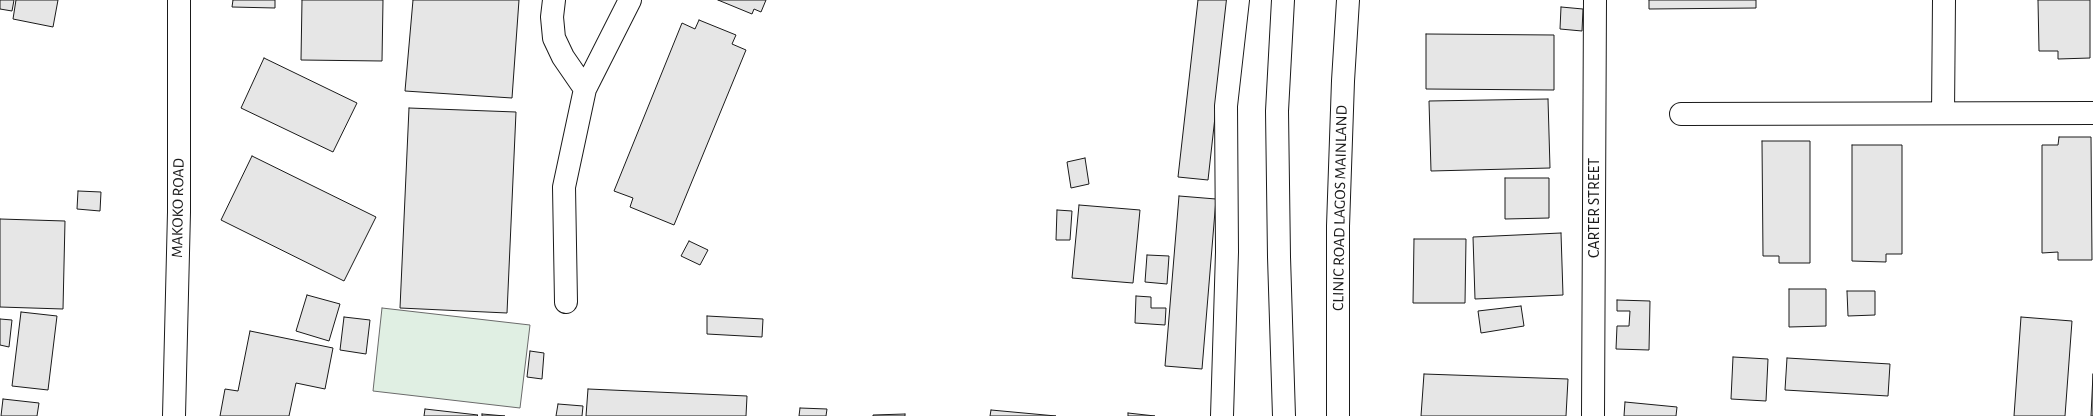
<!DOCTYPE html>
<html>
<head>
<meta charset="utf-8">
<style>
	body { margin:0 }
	canvas { display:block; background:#fff }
</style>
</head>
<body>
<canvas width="2093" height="416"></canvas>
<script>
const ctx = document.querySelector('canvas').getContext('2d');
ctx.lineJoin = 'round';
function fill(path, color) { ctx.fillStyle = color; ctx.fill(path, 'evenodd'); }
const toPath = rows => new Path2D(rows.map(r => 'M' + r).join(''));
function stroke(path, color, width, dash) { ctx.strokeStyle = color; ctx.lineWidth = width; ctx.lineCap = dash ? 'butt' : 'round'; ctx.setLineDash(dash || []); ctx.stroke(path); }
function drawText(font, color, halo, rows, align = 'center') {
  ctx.font = font + ' "Alegreya Sans",sans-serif'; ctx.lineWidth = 3; ctx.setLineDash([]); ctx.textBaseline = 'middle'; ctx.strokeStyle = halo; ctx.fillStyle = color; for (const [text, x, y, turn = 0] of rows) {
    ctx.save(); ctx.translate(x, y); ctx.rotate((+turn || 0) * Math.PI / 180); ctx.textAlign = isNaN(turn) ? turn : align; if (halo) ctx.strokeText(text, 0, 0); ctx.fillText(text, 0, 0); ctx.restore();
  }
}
const green = toPath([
	[382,308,530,325,520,408,373,391,382,308]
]);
fill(green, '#e0efe3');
stroke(green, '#6a6a6a', 1);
const building = toPath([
	[0,0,14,0,12,11,0,9,0,0],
	[16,0,58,0,53,27,13,19,16,0],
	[233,0,275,0,275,8,232,7,233,0],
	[302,0,383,0,382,61,301,60,302,0],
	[413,0,519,0,512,98,405,91,413,0],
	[718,0,766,0,761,12,754,9,752,14,718,0],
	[1198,0,1228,0,1208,180,1178,177,1198,0],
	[1649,0,1756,0,1756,8,1649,9,1649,0],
	[2038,0,2090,0,2090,58,2058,59,2058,51,2039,51,2038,0],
	[1561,7,1583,9,1582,31,1560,29,1561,7],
	[699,20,736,35,732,44,746,50,674,225,630,207,633,198,614,191,682,23,695,29,699,20],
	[1426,34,1554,35,1554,90,1426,89,1426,34],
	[264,58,357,103,333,152,241,108,264,58],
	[1548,99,1550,168,1431,171,1429,101,1548,99],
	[409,108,516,112,507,313,400,308,409,108],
	[2059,137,2091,137,2092,260,2058,260,2058,252,2042,253,2042,145,2058,145,2059,137],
	[1762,141,1810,141,1810,263,1779,263,1779,256,1763,256,1762,141],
	[1852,145,1902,145,1902,254,1886,254,1886,262,1852,261,1852,145],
	[252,156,376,217,344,281,221,220,252,156],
	[1085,158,1089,184,1071,188,1067,162,1085,158],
	[1505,178,1549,178,1549,218,1505,219,1505,178],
	[78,191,101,192,100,211,77,209,78,191],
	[1179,196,1216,199,1202,369,1165,366,1179,196],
	[1079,205,1140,210,1133,283,1072,278,1079,205],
	[1057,210,1072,211,1070,240,1056,240,1057,210],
	[0,219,65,221,63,309,0,307,0,219],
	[1561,233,1563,295,1475,299,1473,237,1561,233],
	[1414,239,1466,239,1465,303,1413,303,1414,239],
	[689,241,708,250,700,265,681,256,689,241],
	[1147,255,1169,256,1167,284,1145,282,1147,255],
	[1789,289,1826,289,1826,326,1789,327,1789,289],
	[1847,291,1875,291,1875,315,1848,316,1847,291],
	[307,295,340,304,329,341,296,331,307,295],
	[1136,296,1151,297,1151,308,1166,308,1165,325,1135,323,1136,296],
	[1617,300,1650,301,1649,350,1616,349,1617,326,1629,326,1630,311,1617,311,1617,300],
	[1521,306,1524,326,1481,333,1478,311,1521,306],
	[21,312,57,316,48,390,12,386,21,312],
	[707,316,763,319,762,337,707,334,707,316],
	[344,317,370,320,366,354,340,350,344,317],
	[2021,317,2072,321,2065,416,2014,416,2021,317],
	[0,319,12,320,9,347,0,345,0,319],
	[250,331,333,348,325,389,296,383,289,416,220,416,225,389,238,391,250,331],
	[530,351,544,353,542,379,527,377,530,351],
	[1733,357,1768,359,1766,401,1731,399,1733,357],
	[1787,358,1890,364,1888,396,1785,390,1787,358],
	[1424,374,1568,379,1566,416,1421,416,1424,374],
	[2093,374,2093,416,2091,416,2093,374],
	[588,389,747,396,746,416,586,416,588,389],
	[3,399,39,403,37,416,1,416,3,399],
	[1625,402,1677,407,1676,416,1624,416,1625,402],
	[558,404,583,406,582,416,556,416,558,404],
	[800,408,827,409,826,416,799,416,800,408],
	[425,409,478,415,477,416,424,416,425,409],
	[991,410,1056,416,990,416,991,410],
	[1128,413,1155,416,1128,416,1128,413],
	[482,414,505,416,482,416,482,414],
	[905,414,905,416,873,416,873,415,905,414]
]);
fill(building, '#e6e6e6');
stroke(building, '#1a1a1a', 1);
const minor = toPath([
	[554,0,552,17,554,38,563,57,585,89],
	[1943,113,1944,0],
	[1681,114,2093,113],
	[566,302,564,187,585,89,630,0],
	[1222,416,1227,252,1226,106,1238,0],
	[1593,416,1595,0]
]);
const tertiary = toPath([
	[174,416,179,212,179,0]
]);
const primary = toPath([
	[1283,0,1277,111,1279,257,1284,416],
	[1338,416,1338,226,1343,81,1348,0]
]);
stroke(minor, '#1a1a1a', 24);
stroke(tertiary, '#1a1a1a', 24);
stroke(primary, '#1a1a1a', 24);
stroke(minor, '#fff', 22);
stroke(tertiary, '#fff', 22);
stroke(primary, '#fff', 22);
drawText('16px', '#1a1a1a', '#fff', [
	["MAKOKO ROAD",178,208,-89],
	["CLINIC ROAD LAGOS MAINLAND",1340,208,-89],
	["CARTER STREET",1594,208,-90]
]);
</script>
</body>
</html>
